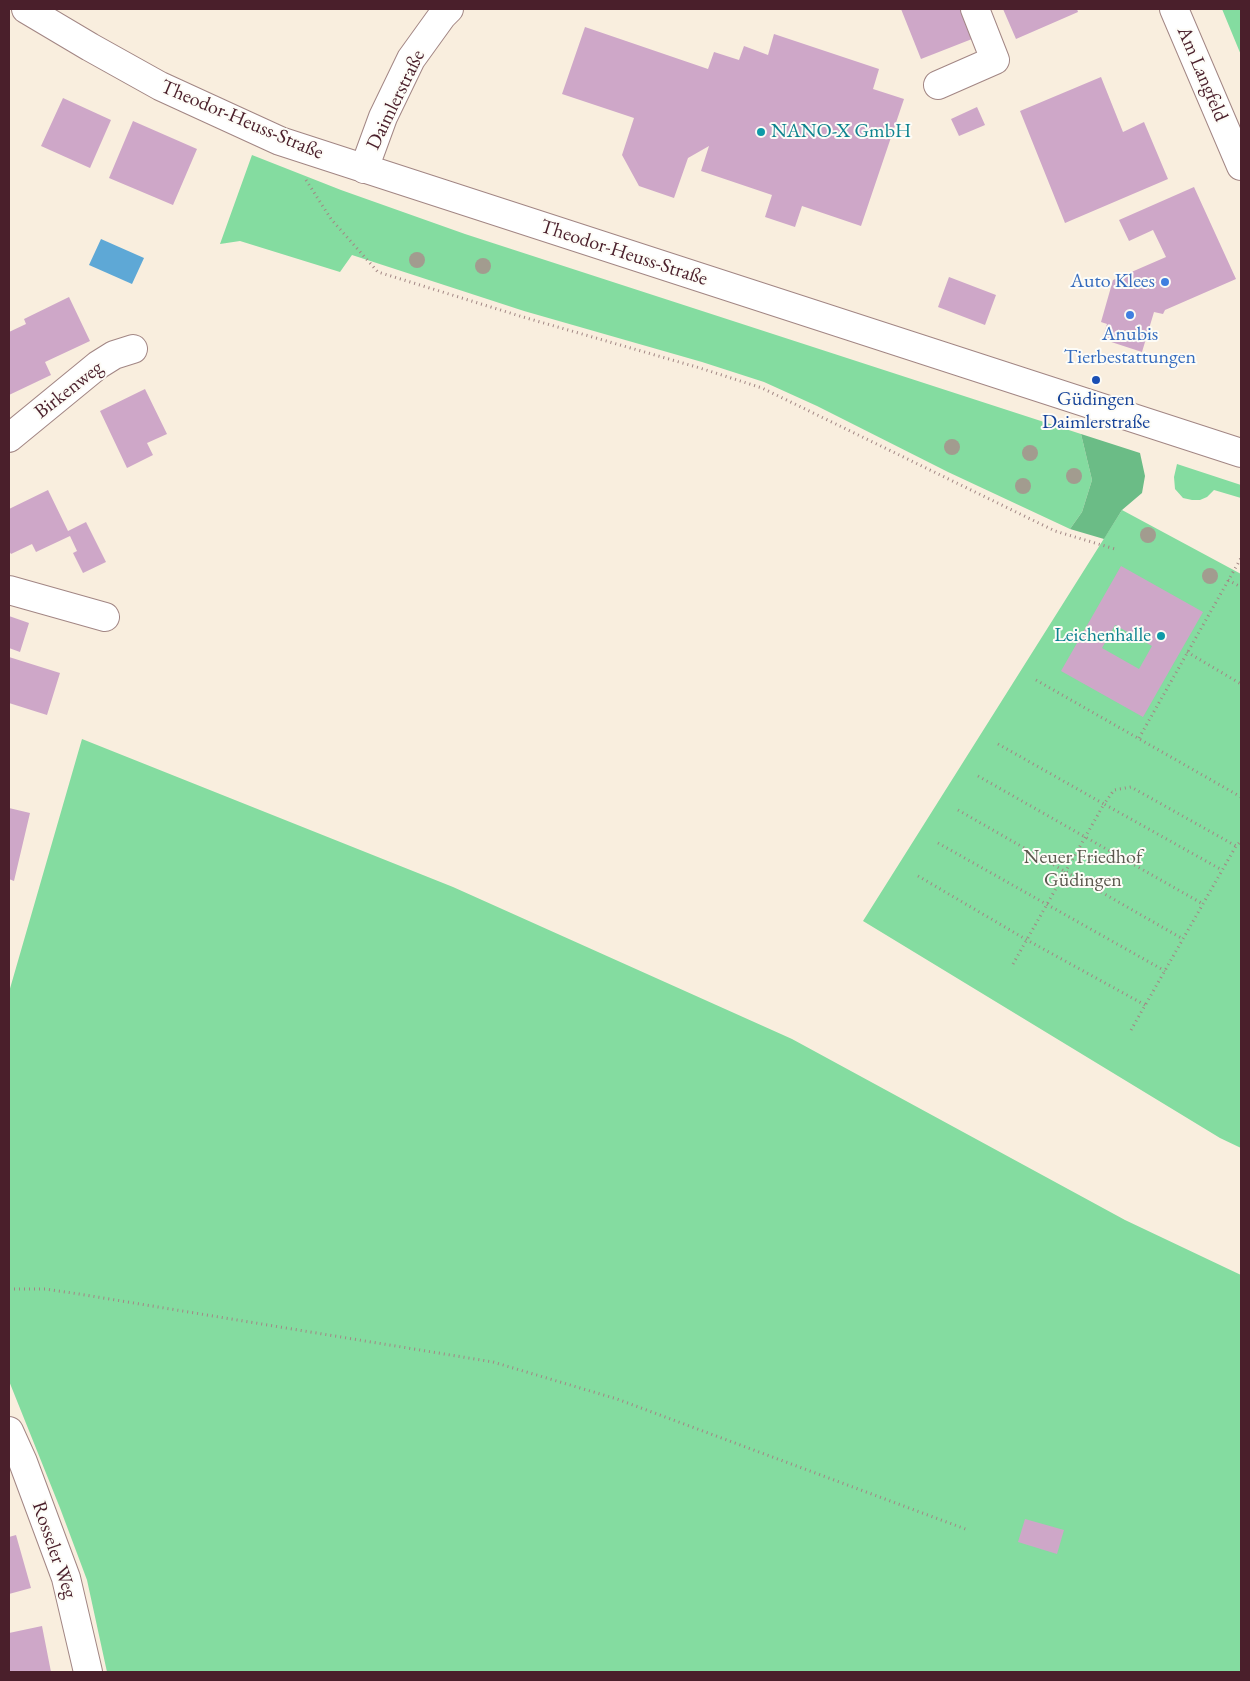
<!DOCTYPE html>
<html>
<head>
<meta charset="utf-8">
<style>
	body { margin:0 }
	#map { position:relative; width:1250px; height:1681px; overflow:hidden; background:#f9eede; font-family:"EB Garamond",serif }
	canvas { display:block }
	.frame { position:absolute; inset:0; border:10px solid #4a1f2b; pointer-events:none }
</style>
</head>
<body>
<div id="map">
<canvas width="1250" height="1681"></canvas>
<div class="frame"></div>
</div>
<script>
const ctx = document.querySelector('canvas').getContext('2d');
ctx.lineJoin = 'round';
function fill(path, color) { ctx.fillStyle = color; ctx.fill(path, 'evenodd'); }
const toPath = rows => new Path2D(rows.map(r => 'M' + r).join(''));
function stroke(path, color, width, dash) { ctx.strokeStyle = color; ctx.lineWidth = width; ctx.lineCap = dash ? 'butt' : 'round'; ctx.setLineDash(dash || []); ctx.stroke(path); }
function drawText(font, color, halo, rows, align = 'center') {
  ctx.font = font + ' "EB Garamond",serif'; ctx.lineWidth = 4; ctx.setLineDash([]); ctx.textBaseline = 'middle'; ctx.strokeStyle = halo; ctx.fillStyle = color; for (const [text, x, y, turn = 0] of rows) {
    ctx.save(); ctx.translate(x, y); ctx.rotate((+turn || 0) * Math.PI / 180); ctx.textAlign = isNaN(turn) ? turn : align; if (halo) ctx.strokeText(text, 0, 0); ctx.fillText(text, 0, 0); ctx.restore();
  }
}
fill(toPath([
	[1222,9,1241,9,1241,55],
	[252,155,341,190,465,234,1081,434,1092,480,1082,512,1070,529,948,472,817,406,764,382,702,362,524,311,352,255,340,272,240,241,220,244],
	[1177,464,1241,485,1241,498,1214,490,1207,497,1200,500,1192,500,1183,498,1175,489,1174,477],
	[1122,510,1241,574,1241,1148,1220,1138,863,921],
	[82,739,453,887,792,1039,1125,1220,1241,1275,1241,1672,107,1672,87,1580,60,1508,9,1381,9,992]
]), '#84dca0');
fill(toPath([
	[1081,434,1140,453,1145,476,1142,493,1122,510,1104,539,1070,529,1082,512,1092,480]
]), '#6bbc86');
fill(toPath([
	[101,239,144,258,132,284,89,265]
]), '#5ea8d6');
fill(toPath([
	[901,9,960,9,972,39,921,59],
	[1003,9,1077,9,1078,12,1016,39],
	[585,27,708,69,714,52,739,60,744,46,768,55,774,34,879,69,873,89,904,99,861,226,802,206,795,227,765,217,772,195,701,171,709,146,688,158,674,198,639,186,622,155,634,118,562,94],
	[1101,77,1123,132,1144,122,1168,179,1065,223,1020,111],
	[63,98,111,120,90,168,41,146],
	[977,107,985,125,959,136,951,119],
	[133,121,197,149,173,205,109,178],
	[1194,187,1236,279,1165,310,1163,314,1154,312,1142,352,1102,339,1107,324,1101,322,1113,280,1166,257,1153,230,1129,241,1119,220],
	[949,277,996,295,985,325,938,307],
	[69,297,90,341,45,362,51,375,9,395,9,332,26,324,24,319],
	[145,389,167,434,147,443,153,455,127,468,100,411],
	[48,490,68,531,86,522,106,562,83,573,73,553,77,551,70,536,36,552,32,544,11,554,9,551,9,509],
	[1121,566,1203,612,1143,717,1061,671],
	[1115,625,1152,646,1139,669,1102,648],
	[9,616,29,623,20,652,9,648],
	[9,657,60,673,47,715,9,703],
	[9,808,30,813,14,881,9,879],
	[1025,1519,1064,1530,1057,1554,1018,1542],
	[16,1535,31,1588,9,1594,9,1537],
	[42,1626,51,1672,9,1672,9,1633]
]), '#cea7c8');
const minor = toPath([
	[26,9,90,47,160,86,280,141,1241,453],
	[1174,9,1241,166],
	[938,85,995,60,975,9],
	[364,169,383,117,411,59,442,16,449,9],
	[9,438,98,365,114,355,133,349],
	[9,590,105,617],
	[9,1431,23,1462,66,1578,88,1672]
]);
stroke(minor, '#a28684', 30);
stroke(toPath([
	[306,180,331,219,378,272,523,317,700,368,762,388,1055,531,1115,549],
	[1228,580,1241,587],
	[1187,652,1241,684],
	[1036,680,1241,797],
	[1139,738,1241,558],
	[998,744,1104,804,1114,790,1131,787,1236,846,1241,841],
	[978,776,1203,904],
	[958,810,1183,939],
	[938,843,1165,971],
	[918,876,1027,940,1145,1005],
	[1013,964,1104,804,1222,870],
	[1131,1030,1236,846],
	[9,1289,45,1289,79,1294,493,1362,617,1399,968,1530]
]), '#a28684', 3, [1, 4]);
stroke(minor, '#fff', 28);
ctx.fillStyle = '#a29c8f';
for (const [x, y] of [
	[417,260],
	[483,266],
	[952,447],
	[1030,453],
	[1074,476],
	[1023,486],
	[1148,535],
	[1210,576]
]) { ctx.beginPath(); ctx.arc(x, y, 8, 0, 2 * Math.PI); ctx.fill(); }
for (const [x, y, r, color] of [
	[761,132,5,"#0f9aa8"],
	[1165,282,5,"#3f7fe0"],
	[1130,315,5,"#3f7fe0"],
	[1096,380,5,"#1a4fb4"],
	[1161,636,5,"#0f9aa8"]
]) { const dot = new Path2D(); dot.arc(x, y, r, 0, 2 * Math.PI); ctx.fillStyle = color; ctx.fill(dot); stroke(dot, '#fdfcf7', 2); }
drawText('20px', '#4a1f2b', '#fdfcf7', [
	["Am Langfeld",1202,74,67],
	["Daimlerstraße",396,100,-64],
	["Theodor-Heuss-Straße",242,120,23],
	["Theodor-Heuss-Straße",624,253,18],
	["Birkenweg",69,390,-38],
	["Rosseler Weg",54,1550,71]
]);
drawText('20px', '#0d838f', '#fdfcf7', [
	["NANO-X GmbH",771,132],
	["Leichenhalle",1151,636,"right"]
], 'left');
drawText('20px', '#366cbe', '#fdfcf7', [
	["Auto Klees",1155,282],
	["Anubis",1130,335,"center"],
	["Tierbestattungen",1130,358,"center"]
], 'right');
drawText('20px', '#164399', '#fdfcf7', [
	["Güdingen",1096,400],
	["Daimlerstraße",1096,423]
]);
drawText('20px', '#5b584e', '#fdfcf7', [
	["Neuer Friedhof",1083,858],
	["Güdingen",1083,881]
]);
</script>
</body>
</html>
